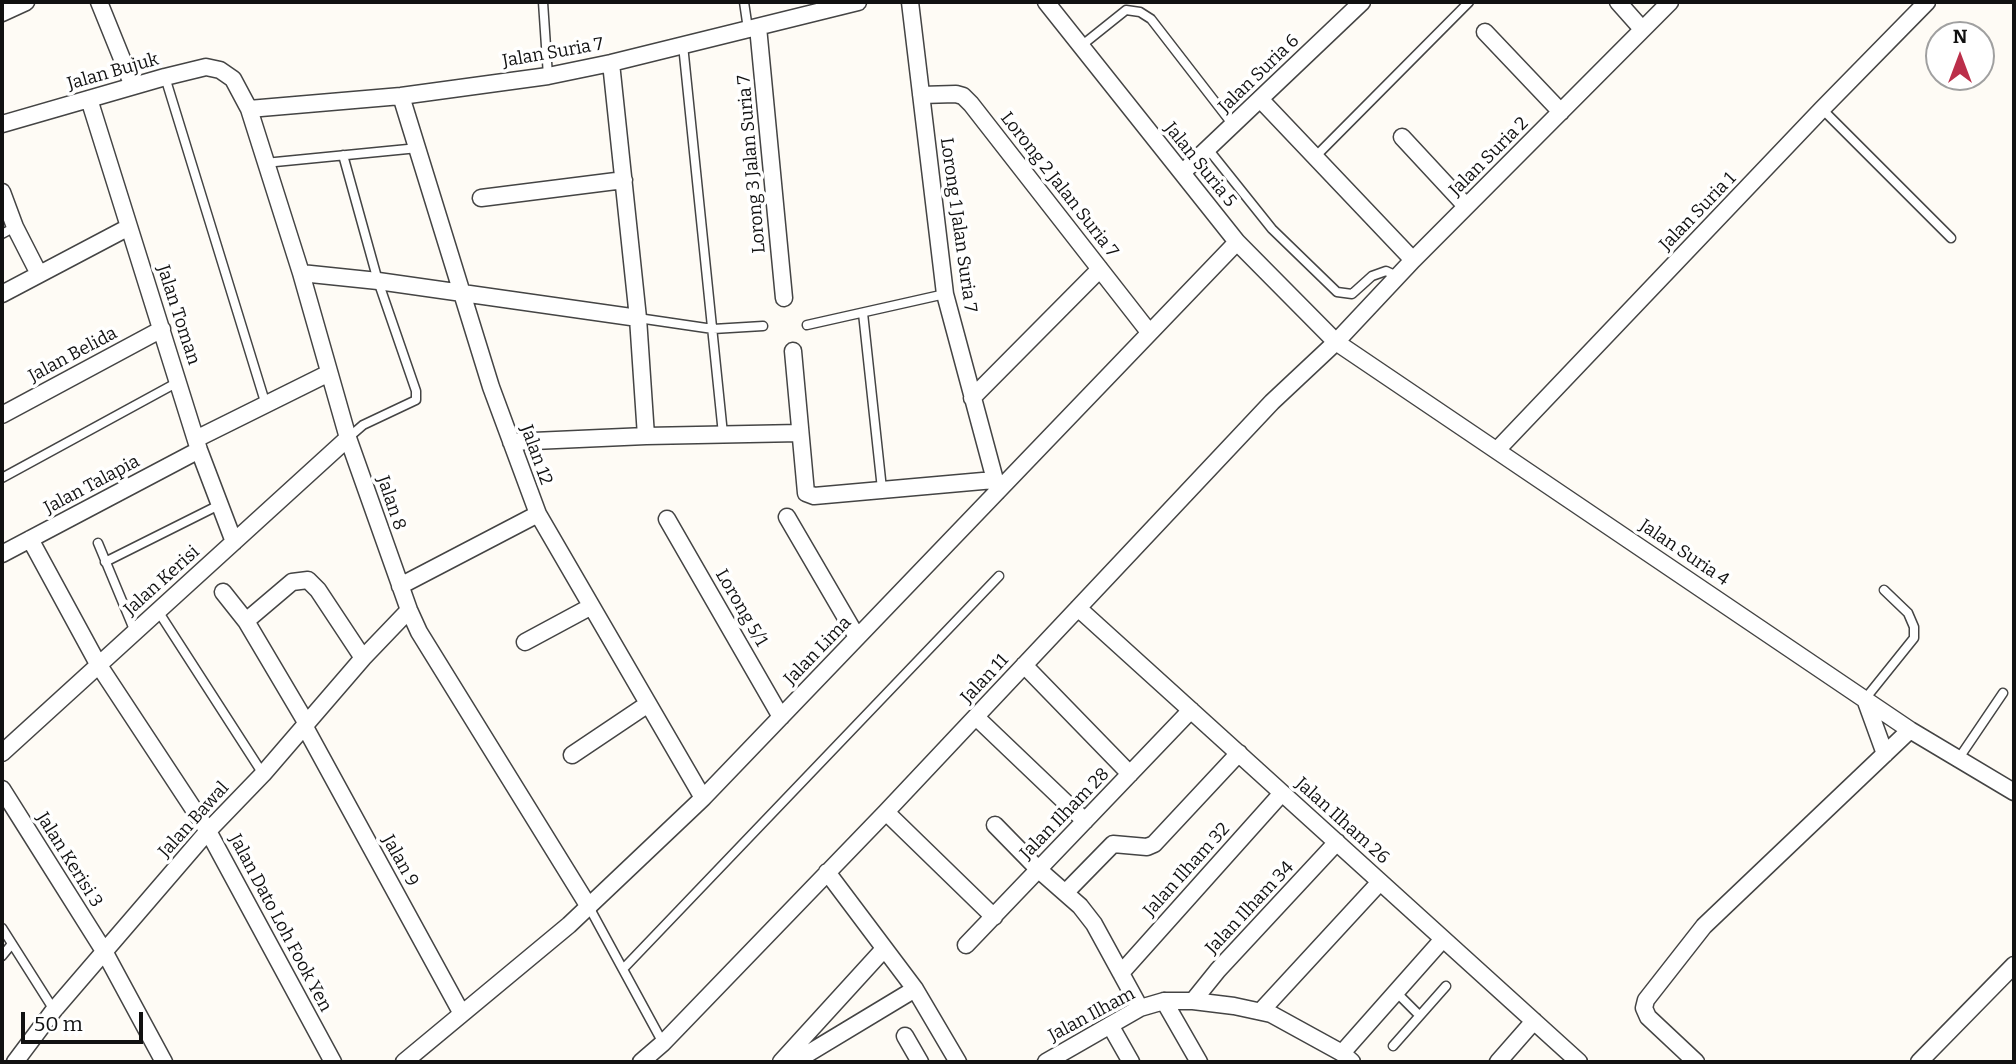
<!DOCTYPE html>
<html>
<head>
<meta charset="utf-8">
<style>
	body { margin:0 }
	#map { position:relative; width:2016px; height:1064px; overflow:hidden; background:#fefbf5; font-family:Bitter,serif }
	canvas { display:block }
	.frame { position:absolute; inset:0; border:4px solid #111; pointer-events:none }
	.north { position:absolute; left:1925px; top:21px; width:70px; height:70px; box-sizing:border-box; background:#fff; border:2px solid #a0a0a0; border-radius:50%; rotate:0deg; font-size:19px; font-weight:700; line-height:28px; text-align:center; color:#111 }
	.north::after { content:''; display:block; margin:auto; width:24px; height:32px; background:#bb2f4a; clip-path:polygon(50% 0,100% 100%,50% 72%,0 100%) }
	.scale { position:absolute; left:21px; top:1012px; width:122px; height:32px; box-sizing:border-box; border:4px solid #111; border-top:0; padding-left:9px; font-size:21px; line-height:24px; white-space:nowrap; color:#111; -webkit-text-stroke:5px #fff; paint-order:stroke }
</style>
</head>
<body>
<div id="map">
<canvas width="2016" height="1064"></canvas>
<div class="frame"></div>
<div class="north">N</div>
<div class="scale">50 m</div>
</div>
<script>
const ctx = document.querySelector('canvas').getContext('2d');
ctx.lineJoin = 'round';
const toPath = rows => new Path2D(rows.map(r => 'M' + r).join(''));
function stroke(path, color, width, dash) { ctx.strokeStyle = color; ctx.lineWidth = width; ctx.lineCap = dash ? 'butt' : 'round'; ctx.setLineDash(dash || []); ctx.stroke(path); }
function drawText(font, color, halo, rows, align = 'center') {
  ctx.font = font + ' Bitter,serif'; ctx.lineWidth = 7; ctx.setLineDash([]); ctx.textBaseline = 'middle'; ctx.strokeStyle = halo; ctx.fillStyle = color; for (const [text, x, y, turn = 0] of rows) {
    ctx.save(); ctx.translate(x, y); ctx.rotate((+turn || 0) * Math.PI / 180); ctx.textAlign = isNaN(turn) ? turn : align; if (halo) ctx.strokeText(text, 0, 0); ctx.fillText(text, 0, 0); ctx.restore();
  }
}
const lane = toPath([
	[543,2,548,76],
	[744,2,748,29],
	[683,45,723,434],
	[1081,46,1126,10,1140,12,1151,19,1233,125],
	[165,77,266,405],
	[1822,109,1951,238],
	[1208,149,1272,229,1337,292,1352,294,1372,276,1386,271,1397,276],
	[343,155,378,281,416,391,416,400,363,425,348,438],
	[1315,157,1469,2],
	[265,163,418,148],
	[2,234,15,227],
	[863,313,882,489],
	[638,318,713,329,763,326],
	[807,325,945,294],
	[2,478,178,382],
	[98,543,135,632],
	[105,562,219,505],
	[158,611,263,774],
	[1865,699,1914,638,1914,627,1908,613,1884,590],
	[1959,758,2003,693],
	[589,907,663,1043],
	[2,928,54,1010],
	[2,956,11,945],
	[623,969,999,576],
	[1396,992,1419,1015],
	[1393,1046,1446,986]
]);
const street = toPath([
	[99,2,133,86],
	[910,2,945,294,998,491],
	[1046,2,1237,242,1336,342,1910,730,2014,792],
	[1618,2,1642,29],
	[2,13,26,2],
	[758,27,784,298],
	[1485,32,1561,112],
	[611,63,638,318,646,436],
	[921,95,956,94,963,96,971,104,1149,332],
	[401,96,491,387,538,514,703,798],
	[89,99,199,450,234,542],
	[1260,99,1413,260],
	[249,109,401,96,548,76,611,63,858,2],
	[2,124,165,77,206,67,220,70,233,79,249,109,301,273,348,438,409,610,419,632,589,907],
	[1402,137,1466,206],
	[1182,173,1362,2],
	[2,192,15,227,39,274],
	[481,198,624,180],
	[301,273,378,281,638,318],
	[2,294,129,227],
	[793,351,806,493,814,496,994,480],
	[972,398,1100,269],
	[2,415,162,329],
	[196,439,329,373],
	[511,442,646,436,800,433],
	[1497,450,1822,109,1927,2],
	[787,517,857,637],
	[667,519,781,717],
	[30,539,98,664,208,831,333,1062],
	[2,554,199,450],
	[400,586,538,514],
	[223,592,246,621,307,724],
	[1078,608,1579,1062],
	[246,621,292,582,308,580,318,590,363,658],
	[525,642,590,607],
	[1024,665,1130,774],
	[1865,699,1885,754],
	[976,717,1085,821],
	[305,727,462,1014],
	[2,753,348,438],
	[572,755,648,704],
	[2,789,104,951,164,1062],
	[886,812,994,917],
	[995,825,1039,870,1080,906,1094,924,1140,1008],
	[827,872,915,989,958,1062],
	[1066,892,1113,844,1147,847,1154,844,1239,753],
	[966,945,1191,710],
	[1121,973,1282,793],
	[1164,1001,1199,1062],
	[1193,1001,1218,970,1337,842],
	[1261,1011,1380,882],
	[1110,1025,1131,1062],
	[905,1036,920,1062],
	[1342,1053,1443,939],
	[15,1062,54,1010,208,831,263,774,363,658,409,610],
	[404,1062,569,925,703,798,1237,242],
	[641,1062,663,1043,886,812,1272,402,1336,342,1413,260,1670,2],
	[781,1062,884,949],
	[794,1062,915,989],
	[1046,1062,1140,1008,1164,1001,1193,1001,1234,1006,1271,1014,1342,1053,1352,1062],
	[1498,1062,1534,1021],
	[1696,1062,1648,1017,1644,1008,1646,1000,1704,926,1910,730],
	[1919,1062,2014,965]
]);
stroke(lane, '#444', 11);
stroke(street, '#444', 19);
stroke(lane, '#fff', 8);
stroke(street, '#fff', 16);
drawText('18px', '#111', '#fff', [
	["Jalan Suria 7",553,53,-10],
	["Jalan Bujuk",113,72,-16],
	["Jalan Suria 6",1259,74,-44],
	["Jalan Suria 2",1489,157,-45],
	["Lorong 3 Jalan Suria 7",752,164,-95],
	["Jalan Suria 5",1200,165,51],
	["Lorong 2 Jalan Suria 7",1059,185,52],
	["Jalan Suria 1",1698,212,-46],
	["Lorong 1 Jalan Suria 7",958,225,82],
	["Jalan Toman",178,315,72],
	["Jalan Belida",73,355,-28],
	["Jalan 12",536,455,70],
	["Jalan Talapia",92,485,-28],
	["Jalan 8",391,503,71],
	["Jalan Suria 4",1684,553,34],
	["Jalan Kerisi",162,581,-42],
	["Lorong 5/1",741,608,60],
	["Jalan Lima",818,651,-46],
	["Jalan 11",985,679,-47],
	["Jalan Ilham 28",1065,814,-46],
	["Jalan Bawal",194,820,-48],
	["Jalan Ilham 26",1342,821,42],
	["Jalan Kerisi 3",69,860,58],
	["Jalan 9",400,861,61],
	["Jalan Ilham 32",1187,870,-48],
	["Jalan Ilham 34",1250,908,-47],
	["Jalan Dato Loh Fook Yen",280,923,62],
	["Jalan Ilham",1092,1015,-28]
]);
</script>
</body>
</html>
